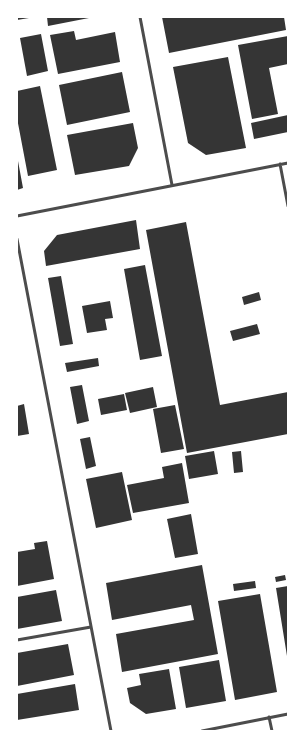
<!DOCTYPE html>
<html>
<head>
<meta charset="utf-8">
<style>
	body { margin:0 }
	#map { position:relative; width:305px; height:748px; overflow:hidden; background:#fff; font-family:Poppins,sans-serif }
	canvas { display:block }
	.frame { position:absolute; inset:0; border:18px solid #fff; pointer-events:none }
</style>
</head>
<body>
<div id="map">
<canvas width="305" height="748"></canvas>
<div class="frame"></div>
</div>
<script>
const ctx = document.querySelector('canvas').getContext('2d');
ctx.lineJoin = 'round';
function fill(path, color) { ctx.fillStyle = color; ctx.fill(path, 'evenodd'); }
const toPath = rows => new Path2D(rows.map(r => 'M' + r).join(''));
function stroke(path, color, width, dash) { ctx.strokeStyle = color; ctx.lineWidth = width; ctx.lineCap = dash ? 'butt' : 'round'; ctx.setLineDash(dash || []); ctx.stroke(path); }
fill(toPath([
	[17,17,29,17,29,18,17,20],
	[47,17,89,17,89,18,48,26],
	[162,17,284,17,286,30,169,53],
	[74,31,76,40,115,32,120,62,58,74,50,35],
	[41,34,48,71,27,76,20,38],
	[288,36,288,64,269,68,278,114,252,119,238,45],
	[228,57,246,148,206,155,188,143,173,67],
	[122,72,130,112,67,125,59,85],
	[40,86,57,170,28,176,17,118,17,91],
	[288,115,288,132,254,139,251,123],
	[133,123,138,148,129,166,75,175,67,135],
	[17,161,18,161,23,188,17,190],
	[136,220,140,249,46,266,44,251,57,235],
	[186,222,220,405,288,392,288,434,187,453,146,230],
	[145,265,162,356,140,360,124,269],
	[61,276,73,344,60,346,48,278],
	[259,292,261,300,244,305,242,297],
	[110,301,113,318,105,319,107,330,87,333,82,306],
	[257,324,260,334,233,341,230,331],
	[98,358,99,366,67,372,65,363],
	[82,385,89,421,77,424,70,387],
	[153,387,157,407,130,413,125,393],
	[124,394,127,410,101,415,98,399],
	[24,404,29,434,17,436,17,406],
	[175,405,184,449,161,453,153,409],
	[90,437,96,466,86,469,80,439],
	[214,451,218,474,189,479,185,456],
	[241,451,243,472,234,473,232,452],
	[182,463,189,503,133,513,127,485,164,478,162,467],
	[122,472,132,520,96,528,86,479],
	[191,514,198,554,175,558,167,519],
	[47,541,54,579,17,586,17,552,35,549,34,543],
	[202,565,218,654,122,672,116,634,194,620,191,605,112,620,106,583],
	[285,575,286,580,276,582,275,577],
	[255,581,256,588,234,591,233,584],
	[288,586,288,656,287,656,276,588],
	[56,590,62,621,17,629,17,597],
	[260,594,277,692,235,700,218,601],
	[68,644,74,675,17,686,17,653],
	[219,660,226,701,186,708,179,667],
	[169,669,176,709,146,714,130,703,127,688,141,685,139,674],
	[75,684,79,710,17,720,17,694]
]), '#353535');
stroke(toPath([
	[140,17,172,185],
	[280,164,288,206],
	[17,216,288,163],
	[17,239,111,731],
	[17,640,91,627],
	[269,717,272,731],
	[202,731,288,714]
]), '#4c4c4c', 3);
</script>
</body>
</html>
